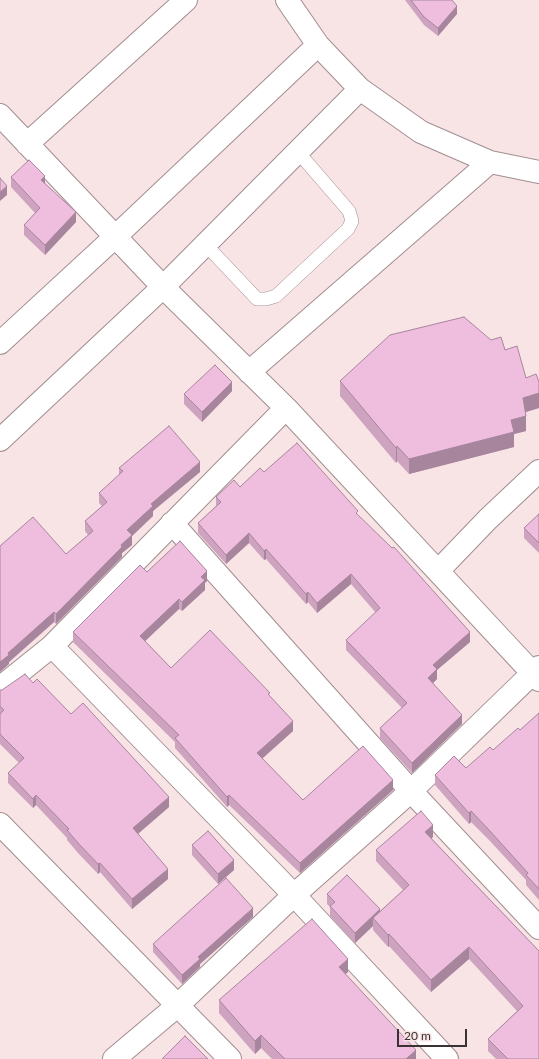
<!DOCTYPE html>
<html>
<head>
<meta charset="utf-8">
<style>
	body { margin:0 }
	#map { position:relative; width:539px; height:1059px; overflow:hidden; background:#f8e3e5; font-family:Lato,sans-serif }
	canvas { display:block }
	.scale { position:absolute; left:397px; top:1029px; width:70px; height:18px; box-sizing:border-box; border:2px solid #393132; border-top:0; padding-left:5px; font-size:12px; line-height:14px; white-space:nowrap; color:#393132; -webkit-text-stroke:3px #f8e3e5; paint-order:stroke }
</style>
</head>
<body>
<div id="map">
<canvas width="539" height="1059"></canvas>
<div class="scale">20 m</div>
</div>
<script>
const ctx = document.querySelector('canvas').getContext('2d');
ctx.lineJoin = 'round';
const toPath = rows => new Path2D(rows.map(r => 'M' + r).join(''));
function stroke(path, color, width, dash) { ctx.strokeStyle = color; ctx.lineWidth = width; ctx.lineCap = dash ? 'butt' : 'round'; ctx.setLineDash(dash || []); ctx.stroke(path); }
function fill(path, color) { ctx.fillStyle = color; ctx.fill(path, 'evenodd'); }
const lane = toPath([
	[205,244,257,299,266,299,276,296,348,229,352,221,349,211,298,152]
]);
const street = toPath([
	[287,0,318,45,360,89,421,132,490,162,539,172],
	[0,115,163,287,286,408,539,680],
	[27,144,186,0],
	[0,343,116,236,318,45],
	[249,372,490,162],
	[0,440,163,287,360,89],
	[172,523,411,791,539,928],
	[438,571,488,519,539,471],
	[52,646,294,895,447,1059],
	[0,688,52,646,286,408],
	[0,824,230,1059],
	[114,1059,177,1006,294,895,411,791,539,667]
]);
stroke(lane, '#a28e91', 14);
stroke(street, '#a28e91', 24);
stroke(lane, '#fff', 13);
stroke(street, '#fff', 22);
fill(toPath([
	[405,0,452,0,457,14,438,36,424,25],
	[11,177,45,183,76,222,45,255,24,235,24,225,35,213,11,187],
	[491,340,505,350,526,378,539,382,539,408,525,412,526,431,514,434,514,447,409,474,397,461,396,463,340,396,340,381],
	[232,391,202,422,184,404,184,394],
	[119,468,200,472,153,511,153,516,132,536,132,545,122,553,122,557,56,624,54,622,9,662,9,664,0,672,0,546,66,554,88,535,85,531,85,521,102,506,99,503,99,493,119,475],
	[264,472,358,515,470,642,437,670,437,679,433,683,462,724,412,773,380,738,380,728,402,708,346,650,346,640,376,613,351,584,317,613,308,602,306,604,266,559,264,560,249,543,226,564,198,533,198,523,216,506,216,497,240,487],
	[539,514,539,553,524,538,524,528],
	[147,572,207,581,205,583,205,590,182,611,179,609,145,641,171,668,270,697,293,731,262,759,303,800,393,790,300,873,229,805,227,807,175,748,175,742,73,642,73,632],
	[33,683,71,714,169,807,138,834,168,879,132,909,100,872,98,874,78,853,67,840,67,838,36,805,33,808,8,783,8,773,19,763,0,744,0,690,2,690],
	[539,713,539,900,526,885,526,880,489,840,471,822,469,824,435,785,435,775,466,768,493,750,520,730],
	[433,837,431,838,539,951,539,1059,496,1059,488,1051,488,1039,517,1011,469,959,431,992,389,946,388,947,373,930,373,926,355,943,330,916,330,907,327,904,327,894,380,911,403,890,376,861,376,850],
	[192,845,234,870,218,884,192,855],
	[253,917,200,964,200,967,182,984,153,952,153,944],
	[348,972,345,974,416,1059,272,1059,261,1048,255,1054,219,1013,219,1000]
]), '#cea3c0');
fill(toPath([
	[457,6,457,14,438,36,438,28],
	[45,176,45,186,41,180],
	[7,186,7,195,0,201,0,192],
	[76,212,76,222,45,255,45,245],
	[232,382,232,391,202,422,202,412],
	[539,393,539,408,523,413,523,398],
	[526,416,526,431,514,434,514,447,409,474,409,459,511,420],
	[397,446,397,461,396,463,396,448],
	[200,462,200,472,153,511,153,516,132,536,132,545,122,553,122,557,56,624,56,614,121,545,127,530,151,504],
	[249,533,249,543,226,564,226,555],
	[266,549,266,559,264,560,264,551],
	[207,571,207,581,205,583,205,590,182,611,182,602,201,577],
	[351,574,351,584,317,613,317,603],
	[308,592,308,602,306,604,306,594],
	[179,599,179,609,140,646,140,636],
	[54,612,54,622,9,662,9,664,0,672,0,662,8,653],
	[470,632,470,642,437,670,437,679,428,688,428,678,433,665],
	[462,715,462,724,412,773,412,763],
	[293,721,293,731,257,763,257,753],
	[393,780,393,790,300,873,300,863],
	[36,795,36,805,33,808,33,799],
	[229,795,229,805,227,807,227,797],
	[169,797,169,807,133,838,133,828],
	[471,811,471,822,469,824,469,813],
	[433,825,433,837,425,844,425,832],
	[234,860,234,870,218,884,218,874],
	[100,863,100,872,98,874,98,864],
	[168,869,168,879,132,909,132,899],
	[253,908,253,917,200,964,200,967,182,984,182,975,198,957],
	[380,909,380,919,373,918,373,926,355,943,355,933],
	[389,934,389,946,388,947,388,935],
	[469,947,469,959,431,992,431,980],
	[348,959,348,972,339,980,339,967],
	[261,1035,261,1048,255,1054,255,1041],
	[416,1050,416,1059,406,1059]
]), '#a7859c');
const building = toPath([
	[411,0,452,0,457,6,438,28,424,17,411,0],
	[29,160,45,176,41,180,76,212,45,245,24,225,40,208,11,177,29,160],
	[0,178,7,186,0,192,0,178],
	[464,317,491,340,501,337,505,350,517,346,526,378,536,374,539,382,539,393,523,398,526,416,511,420,514,432,409,459,397,446,396,448,340,381,390,335,464,317],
	[215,365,232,382,202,412,184,394,215,365],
	[169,426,200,462,151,504,153,506,127,530,132,535,121,545,122,547,56,614,54,612,8,653,9,655,0,662,0,546,33,517,66,554,93,531,85,521,107,502,99,493,123,471,119,468,169,426],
	[297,443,358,511,356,513,392,548,394,547,470,632,433,665,437,669,428,678,462,715,412,763,380,728,407,703,346,640,380,608,351,574,317,603,308,592,306,594,266,549,264,551,249,533,226,555,198,523,221,502,216,497,234,480,240,487,260,468,264,472,297,443],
	[539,514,539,543,524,528,539,514],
	[180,541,207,571,201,577,205,580,182,602,179,599,140,636,171,668,210,630,229,650,270,693,268,694,293,721,257,753,303,800,363,746,393,780,300,863,229,795,227,797,175,738,179,735,73,632,140,565,147,572,180,541],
	[25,674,33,683,37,679,71,714,83,703,169,797,133,828,168,869,132,899,100,863,98,864,78,843,67,830,69,829,36,795,33,799,8,773,24,758,0,734,0,714,4,710,0,706,0,690,2,690,25,674],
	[539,713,539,889,526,875,528,873,489,830,471,811,469,813,435,775,454,756,466,768,490,747,493,750,518,728,520,730,539,713],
	[421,811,433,825,425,832,539,951,539,1059,508,1059,488,1039,523,1006,469,947,431,980,389,934,388,935,373,918,409,885,376,850,421,811],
	[208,831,234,860,218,874,192,845,208,831],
	[347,875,380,909,355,933,330,906,335,902,327,894,347,875],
	[226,878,253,908,198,957,200,959,182,975,153,944,226,878],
	[312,919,348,959,339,967,416,1050,406,1059,285,1059,261,1035,255,1041,219,1000,312,919],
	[185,1036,208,1059,162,1059,185,1036]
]);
fill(building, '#efbedf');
stroke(building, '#a7859c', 1);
</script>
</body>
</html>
